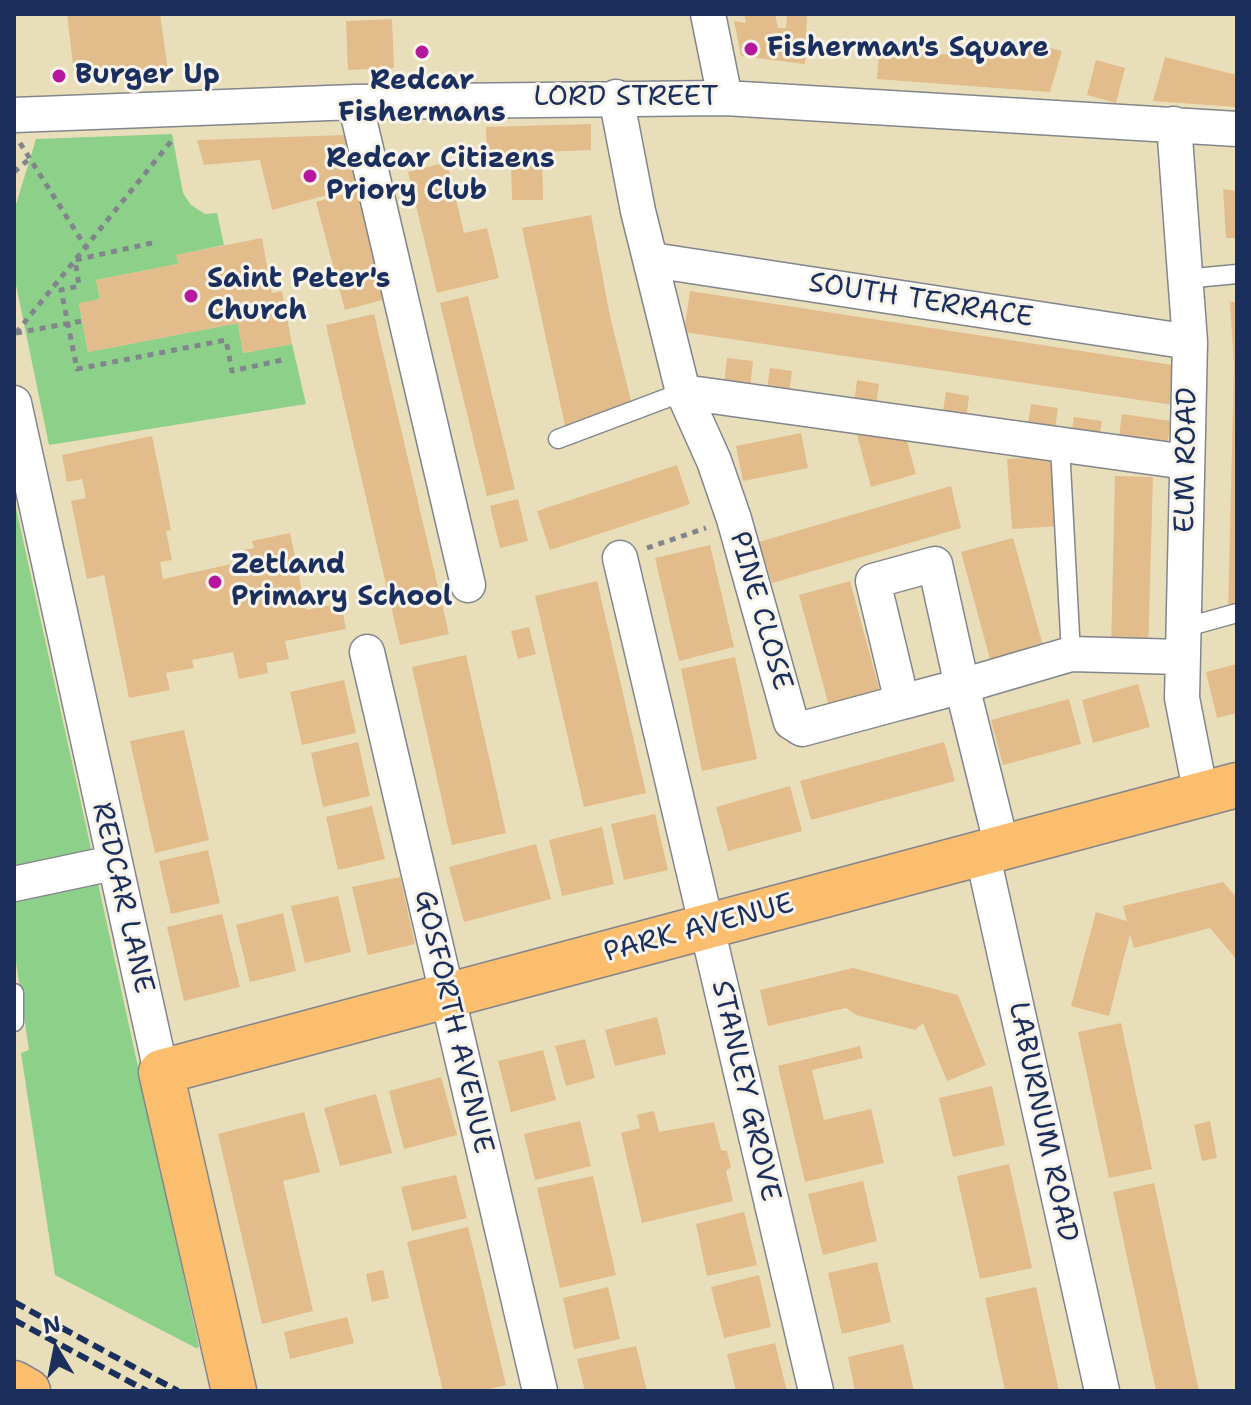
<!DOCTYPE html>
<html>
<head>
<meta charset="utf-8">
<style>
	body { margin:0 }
	#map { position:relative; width:1251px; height:1405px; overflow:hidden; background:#e9deba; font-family:"Shantell Sans",sans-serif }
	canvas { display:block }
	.frame { position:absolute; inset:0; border:16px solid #1b2f5e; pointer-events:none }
	.north { position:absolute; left:16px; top:1309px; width:80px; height:80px; -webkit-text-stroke:6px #f7f3e8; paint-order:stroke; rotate:350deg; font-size:22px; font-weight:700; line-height:32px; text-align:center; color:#1b2f5e }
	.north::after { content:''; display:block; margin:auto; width:28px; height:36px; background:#1b2f5e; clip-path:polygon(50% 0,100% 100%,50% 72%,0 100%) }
</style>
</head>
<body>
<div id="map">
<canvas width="1251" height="1405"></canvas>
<div class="frame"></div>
<div class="north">N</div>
</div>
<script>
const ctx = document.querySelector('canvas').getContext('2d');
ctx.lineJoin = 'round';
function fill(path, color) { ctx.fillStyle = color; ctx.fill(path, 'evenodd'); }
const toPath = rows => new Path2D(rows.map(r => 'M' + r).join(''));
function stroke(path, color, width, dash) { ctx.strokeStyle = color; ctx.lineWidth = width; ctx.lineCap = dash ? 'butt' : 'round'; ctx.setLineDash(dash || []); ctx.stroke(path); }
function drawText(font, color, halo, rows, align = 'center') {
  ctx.font = font + ' "Shantell Sans",sans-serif'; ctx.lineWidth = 6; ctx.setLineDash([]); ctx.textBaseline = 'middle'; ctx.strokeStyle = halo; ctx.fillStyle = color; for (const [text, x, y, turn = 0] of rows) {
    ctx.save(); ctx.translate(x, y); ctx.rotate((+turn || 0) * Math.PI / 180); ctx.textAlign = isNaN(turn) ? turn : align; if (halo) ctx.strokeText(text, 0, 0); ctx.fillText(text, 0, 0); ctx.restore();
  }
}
fill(toPath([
	[172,134,183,193,191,205,205,214,217,213,224,245,177,255,178,264,96,280,100,299,79,304,88,352,238,323,243,353,292,344,306,404,49,445,14,275,14,211,36,139],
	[14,499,92,853,14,874],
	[98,883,199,1347,196,1348,55,1275,21,1053,29,1050,14,949,14,894]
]), '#8cd08a');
fill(toPath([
	[67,14,160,14,168,71,74,74],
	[744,14,775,14,778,28,786,28,787,14,807,14,805,64,741,56,734,21,746,23],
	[392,19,394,68,348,70,346,21],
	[1019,40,1062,51,1050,92,877,79,879,51,1014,58],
	[1165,57,1237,75,1237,107,1153,101],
	[1096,60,1125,68,1116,103,1087,95],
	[591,124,591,150,542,152,543,200,512,200,511,161,487,161,486,127],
	[347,135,360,186,272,210,260,160,204,165,197,140],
	[447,162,464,233,487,228,499,278,437,293,408,172],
	[1223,189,1237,191,1237,238,1226,238],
	[360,190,389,298,345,310,316,202],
	[591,215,610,316,633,409,565,426,522,228],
	[262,238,272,293,282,291,292,344,243,353,238,323,88,352,79,303,100,299,96,280,178,264,176,255],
	[690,291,1179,366,1173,405,684,332],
	[468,296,515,489,487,496,440,303],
	[1230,302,1237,302,1237,611,1228,613,1234,366],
	[374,314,449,634,400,645,326,325],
	[727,358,753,361,750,388,724,385],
	[770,368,792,371,789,393,767,390],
	[857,380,879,384,876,407,854,404],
	[946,392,969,396,966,420,942,417],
	[1031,404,1058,408,1054,434,1027,429],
	[1122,414,1171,421,1166,451,1118,443],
	[1074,417,1102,421,1099,440,1071,436],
	[901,419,916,474,871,487,856,431],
	[801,433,808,468,743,481,736,446],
	[152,436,171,530,166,531,172,560,160,562,163,579,236,563,233,552,254,548,252,541,290,533,306,610,341,603,346,629,285,641,289,659,266,663,268,673,239,679,233,652,192,660,194,668,166,673,170,690,129,698,104,575,87,579,71,501,86,498,82,479,67,482,62,455],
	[1057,456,1061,526,1012,529,1007,459],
	[677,465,690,504,550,550,537,511],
	[1115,476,1153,477,1148,653,1111,652],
	[951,486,961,528,772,583,759,542],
	[518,499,528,541,500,548,490,506],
	[1013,538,1047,660,994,674,961,552],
	[710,545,734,647,679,661,655,558],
	[597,581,646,793,584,807,535,596],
	[850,581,883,703,832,717,799,595],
	[529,627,536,654,518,659,511,631],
	[466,655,506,833,452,845,412,667],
	[735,657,757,759,702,771,681,669],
	[1237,664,1237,713,1217,718,1206,672],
	[344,680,356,733,302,745,290,692],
	[1138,684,1150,727,1093,743,1082,700],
	[1069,699,1081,744,1003,765,991,720],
	[184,730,209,840,155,853,130,741],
	[358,742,370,796,323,807,311,753],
	[944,742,955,781,811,820,800,781],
	[790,786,802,831,728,851,716,807],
	[372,806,385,859,338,870,326,817],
	[655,814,668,870,624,880,611,824],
	[602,827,614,884,562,896,549,840],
	[536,844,551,899,464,922,449,867],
	[208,850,220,903,171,914,159,861],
	[400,877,415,944,368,955,352,887],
	[1223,882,1237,898,1237,960,1210,928,1134,948,1130,934,1109,1016,1071,1006,1096,912,1127,921,1123,906],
	[338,896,351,952,305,963,291,906],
	[283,913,296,971,250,982,236,925],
	[222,914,240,987,184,1001,167,927],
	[853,968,958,995,986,1065,947,1081,923,1023,915,1030,856,1015,846,1008,768,1026,760,990],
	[657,1017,666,1054,615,1066,605,1030],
	[1121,1023,1152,1169,1109,1178,1078,1032],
	[585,1039,595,1078,566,1086,555,1046],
	[860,1046,863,1058,812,1070,824,1120,871,1109,884,1163,805,1182,778,1066],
	[543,1050,556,1100,511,1112,498,1061],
	[441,1077,457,1135,404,1149,389,1091],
	[992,1086,1005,1145,953,1157,939,1098],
	[376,1094,392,1153,340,1166,324,1108],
	[654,1111,659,1132,714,1122,721,1150,727,1151,731,1167,726,1171,733,1201,642,1223,621,1133,640,1128,637,1115],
	[304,1112,320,1172,283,1181,313,1311,262,1324,218,1134],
	[580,1121,591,1166,535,1180,524,1134],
	[1210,1121,1217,1158,1202,1161,1194,1125],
	[1009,1164,1032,1268,980,1279,957,1176],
	[456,1175,467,1218,412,1231,401,1187],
	[593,1176,616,1275,560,1288,537,1188],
	[863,1181,877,1241,823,1255,808,1194],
	[1154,1183,1199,1391,1156,1391,1113,1192],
	[744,1212,757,1265,707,1276,696,1224],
	[468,1227,506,1385,481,1391,443,1391,407,1242],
	[877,1262,891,1322,842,1334,828,1273],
	[383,1270,389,1298,372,1302,366,1274],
	[759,1275,771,1327,724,1338,711,1287],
	[608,1287,620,1339,574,1349,563,1298],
	[1036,1287,1059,1391,1005,1391,985,1298],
	[347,1317,354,1343,290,1359,284,1332],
	[775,1343,787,1391,736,1391,727,1354],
	[903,1344,914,1391,855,1391,848,1357],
	[636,1346,647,1391,585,1391,577,1359]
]), '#e2bc8b');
const service = toPath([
	[1184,279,1237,274],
	[558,439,683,392],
	[1060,446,1071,654],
	[1183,628,1237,613],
	[14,993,14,1022]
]);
const minor = toPath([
	[708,14,725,98],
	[616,97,638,211,683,392,714,461,734,519,791,722,802,729,902,702],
	[355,102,468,585],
	[14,115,355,102,725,98,1237,129],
	[1174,124,1190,342,1182,698,1201,795],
	[652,260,1190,342],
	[683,392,1186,462],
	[14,403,161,1072],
	[620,558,816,1391],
	[367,652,540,1391],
	[1002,847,962,686,935,564,873,581,902,702,962,686,1071,654,1181,657],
	[982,852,1102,1391],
	[14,884,113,863]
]);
const primary = toPath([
	[14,1383,28,1391],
	[234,1391,161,1072,1237,785]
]);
stroke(service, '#82868c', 21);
stroke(minor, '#82868c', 37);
stroke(primary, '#82868c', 47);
stroke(toPath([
	[20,143,92,257],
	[14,172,28,160],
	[152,243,75,260,79,286,61,290,77,369,226,340,232,371,287,359],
	[16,333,173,139],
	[16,333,82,321],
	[647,548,706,528]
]), '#82868c', 5, [6, 6]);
stroke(service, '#fff', 18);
stroke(minor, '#fff', 34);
stroke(primary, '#fbbd6e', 44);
stroke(toPath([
	[14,1302,178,1391],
	[14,1320,147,1391]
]), '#1b2f5e', 6, [12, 6]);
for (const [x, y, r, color] of [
	[751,49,8,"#b5179e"],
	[422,52,8,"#b5179e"],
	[59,76,8,"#b5179e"],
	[310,176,8,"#b5179e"],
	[191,296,8,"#b5179e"],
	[215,582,8,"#b5179e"]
]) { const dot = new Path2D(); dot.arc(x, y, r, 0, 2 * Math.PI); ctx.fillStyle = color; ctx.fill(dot); stroke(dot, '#f7f3e8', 3); }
drawText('bold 28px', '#1b2f5e', '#f7f3e8', [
	["Fisherman's Square",767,49],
	["Burger Up",75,76],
	["Redcar",422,82,"center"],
	["Fishermans",422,114,"center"],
	["Redcar Citizens",326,160],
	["Priory Club",326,192],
	["Saint Peter's",207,280],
	["Church",207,312],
	["Zetland",231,566],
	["Primary School",231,598]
], 'left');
drawText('28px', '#1b2f5e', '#f7f3e8', [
	["LORD STREET",626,98],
	["SOUTH TERRACE",921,301,9],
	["ELM ROAD",1187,460,-89],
	["PINE CLOSE",760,611,74],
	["REDCAR LANE",122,898,77],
	["PARK AVENUE",699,929,-15],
	["GOSFORTH AVENUE",453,1022,77],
	["STANLEY GROVE",745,1091,77],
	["LABURNUM ROAD",1042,1122,78]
]);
</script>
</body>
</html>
